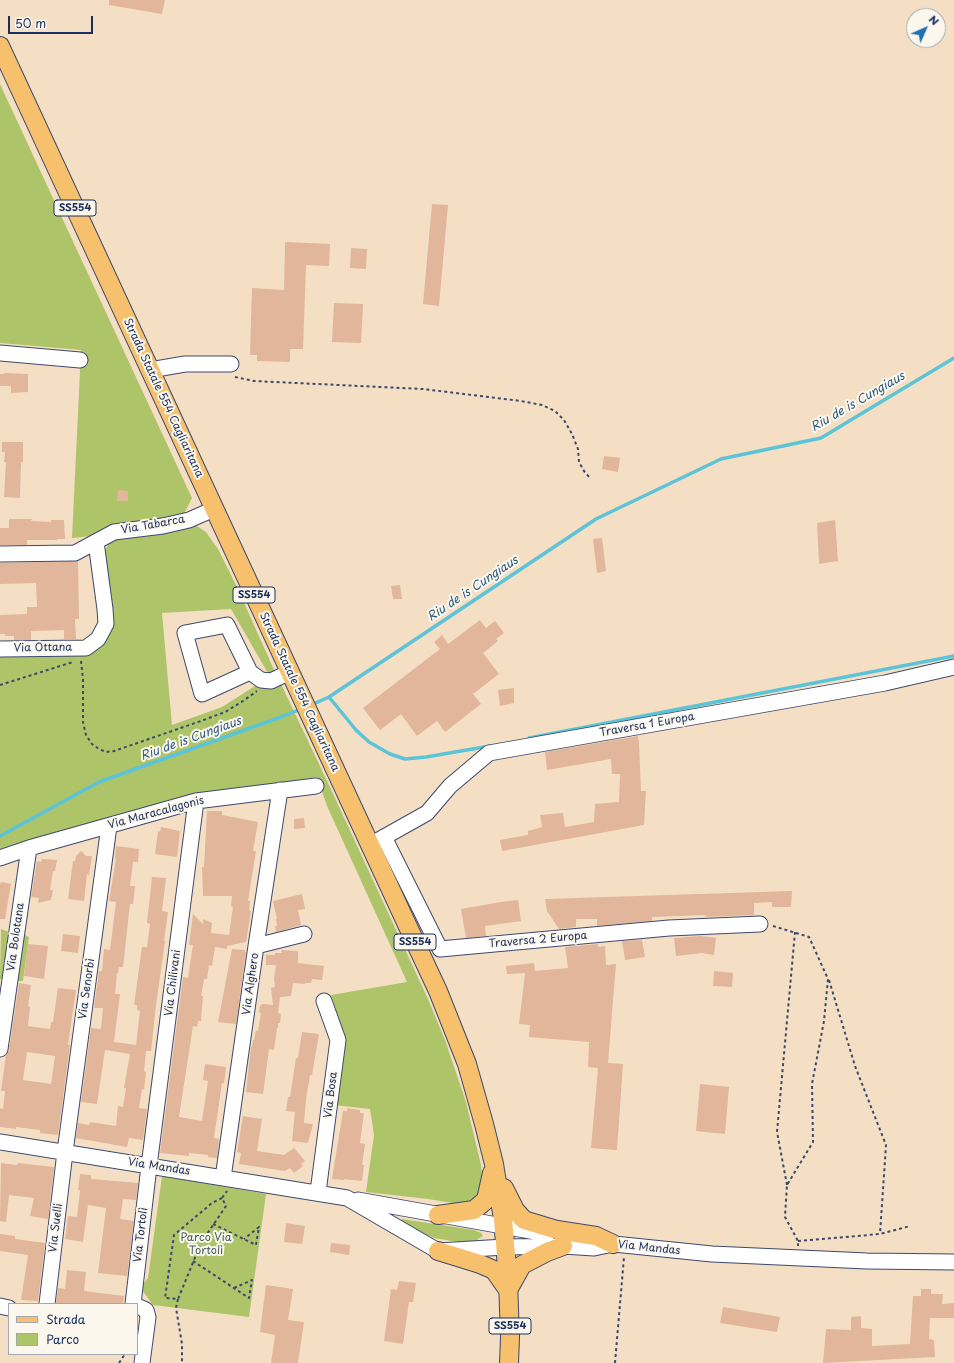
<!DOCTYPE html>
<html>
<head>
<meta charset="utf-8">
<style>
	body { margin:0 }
	#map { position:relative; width:954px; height:1363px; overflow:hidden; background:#f5dfc4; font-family:"Playpen Sans",sans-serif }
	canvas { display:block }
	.legend { position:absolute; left:8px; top:1303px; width:130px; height:52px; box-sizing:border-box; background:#fbf7ec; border:1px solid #a1a7b3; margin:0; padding:5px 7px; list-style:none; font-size:12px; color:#1b2f5e }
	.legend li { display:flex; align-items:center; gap:8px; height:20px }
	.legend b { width:20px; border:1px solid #a1a7b3 }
	.north { position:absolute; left:906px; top:8px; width:40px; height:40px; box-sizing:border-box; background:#fbf7ec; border:1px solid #a1a7b3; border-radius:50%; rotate:45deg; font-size:11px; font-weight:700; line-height:16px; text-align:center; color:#1b2f5e }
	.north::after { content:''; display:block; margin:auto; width:14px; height:18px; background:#1f6fb2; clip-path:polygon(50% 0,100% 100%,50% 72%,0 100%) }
	.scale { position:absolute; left:8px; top:16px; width:85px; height:18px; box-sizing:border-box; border:2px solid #1b2f5e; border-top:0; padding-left:5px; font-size:12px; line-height:14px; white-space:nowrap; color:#1b2f5e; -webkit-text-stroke:3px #fbf7ec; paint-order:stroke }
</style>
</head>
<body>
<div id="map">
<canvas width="954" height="1363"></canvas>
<ul class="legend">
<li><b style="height:5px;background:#f7c06c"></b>Strada</li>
<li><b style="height:11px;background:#aec468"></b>Parco</li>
</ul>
<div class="north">N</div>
<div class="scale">50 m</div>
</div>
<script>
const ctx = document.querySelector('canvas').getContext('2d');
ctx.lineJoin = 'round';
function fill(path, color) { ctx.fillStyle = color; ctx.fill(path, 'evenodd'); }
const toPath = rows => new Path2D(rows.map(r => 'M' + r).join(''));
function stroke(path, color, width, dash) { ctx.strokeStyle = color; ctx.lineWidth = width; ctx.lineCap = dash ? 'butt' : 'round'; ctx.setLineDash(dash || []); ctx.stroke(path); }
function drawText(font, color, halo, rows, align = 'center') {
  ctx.font = font + ' "Playpen Sans",sans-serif'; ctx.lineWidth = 4; ctx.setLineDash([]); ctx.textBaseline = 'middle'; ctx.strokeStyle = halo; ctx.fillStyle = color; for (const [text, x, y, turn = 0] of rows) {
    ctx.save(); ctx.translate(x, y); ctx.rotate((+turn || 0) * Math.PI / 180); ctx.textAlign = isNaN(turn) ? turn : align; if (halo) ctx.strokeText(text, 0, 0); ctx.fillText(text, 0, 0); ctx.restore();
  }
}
fill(toPath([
	[0,84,192,498,186,510,183,514,93,536,72,538,81,350,0,343],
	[194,524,206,532,218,549,237,587,275,672,269,675,231,609,162,613,172,725,222,707,255,686,267,689,280,682,329,785,428,999,445,1040,466,1102,481,1165,484,1189,471,1206,428,1199,366,1192,374,1135,370,1109,334,1105,345,1039,331,995,407,982,327,806,317,777,195,798,0,852,0,651,99,645,102,555,109,543,108,540],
	[1,929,12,933,4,979,0,979],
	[23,934,29,937,23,981,17,981],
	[162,1176,266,1194,249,1317,153,1305,142,1290,143,1284,148,1278],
	[402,1219,474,1230,481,1233,483,1236,475,1241,465,1243,434,1238,418,1231,401,1221]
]), '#aec468');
stroke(toPath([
	[329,697,356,730,369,742,390,754,405,759,426,757,490,746],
	[311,705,329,697,596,519,721,459,821,438,954,358],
	[529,738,954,656],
	[0,836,99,782,281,717,301,709]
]), '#5bc4d8', 3.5);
fill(toPath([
	[109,0,165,0,162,14,109,5],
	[432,204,448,205,439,306,423,304],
	[285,242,330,244,329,266,306,265,303,349,290,349,290,362,257,361,257,355,250,355,252,288,284,290],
	[351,248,367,249,366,269,350,268],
	[334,303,363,304,361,343,332,342],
	[5,373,28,374,28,392,11,393,11,386,0,386,0,374,4,374],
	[2,442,23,442,23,462,21,462,20,498,4,497,6,462,4,462,5,452,2,452],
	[604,456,620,458,618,472,602,469],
	[118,490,128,491,128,501,117,501],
	[9,519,32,519,31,521,51,522,51,520,64,520,65,539,57,539,57,540,27,540,27,545,0,545,0,528,9,528],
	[835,520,838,561,819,564,817,523],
	[602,538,606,571,597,573,593,539],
	[78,561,79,619,75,619,76,639,64,639,64,630,31,631,31,640,14,640,14,636,5,636,5,634,0,634,0,615,27,614,27,607,37,607,36,583,0,584,0,563],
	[400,585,402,599,393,599,391,586],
	[480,620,486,628,495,621,504,633,496,639,498,641,483,653,499,674,473,694,481,704,445,732,437,721,417,736,401,714,380,730,363,708,440,649,434,642,442,635,448,644],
	[514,688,514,703,500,706,498,690],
	[638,736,639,743,641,791,646,791,644,825,502,851,500,840,528,835,528,831,542,827,540,815,563,813,565,827,594,822,595,804,619,802,620,774,612,774,611,759,547,770,545,752],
	[207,811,222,811,222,815,258,822,253,851,256,851,248,901,250,901,249,910,251,911,246,942,227,946,227,949,215,947,212,966,209,965,207,979,204,979,201,996,203,996,201,1021,198,1021,197,1027,193,1026,179,1117,202,1121,208,1081,203,1080,205,1064,226,1067,224,1084,222,1083,214,1138,219,1139,217,1158,208,1157,208,1155,189,1153,189,1156,160,1153,183,977,188,978,193,945,189,945,193,914,203,924,203,919,212,923,211,933,229,935,233,907,231,906,232,896,203,896,202,867,204,867],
	[304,818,305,828,294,829,294,819],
	[161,827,180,831,177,857,155,854,158,831,160,832],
	[116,846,139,849,138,862,133,862,130,886,135,886,133,904,130,904,123,967,119,967,118,973,117,973,115,994,120,994,114,1042,136,1045,140,1011,137,1010,137,1005,134,1005,142,947,147,947,150,924,147,923,152,877,166,878,162,911,168,912,164,941,165,941,156,1005,151,1051,146,1051,144,1071,146,1072,144,1090,142,1089,139,1108,147,1109,143,1140,129,1138,127,1147,76,1138,78,1123,89,1125,90,1122,116,1126,118,1106,123,1107,126,1088,124,1088,130,1054,105,1050,97,1104,81,1102,91,1028,101,1029,103,1008,94,1008,99,971,102,971,104,949,110,950,116,902,109,901,116,859,115,858],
	[81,851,86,856,92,856,89,875,87,874,84,901,68,899,73,861,75,861,76,856],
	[42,859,57,860,55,871,53,871,50,890,53,890,51,900,38,903,39,898,31,897,37,861,41,862],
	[2,882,11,884,5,919,0,919,0,883],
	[792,891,791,907,772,907,772,902,754,903,754,915,705,917,706,915,652,917,652,921,597,926,597,919,576,919,576,927,559,929,547,911,545,899],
	[302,894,305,909,298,910,301,925,276,932,275,926,277,926,276,919,277,919,273,901],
	[518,900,521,921,485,926,486,936,466,938,461,909,501,902],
	[63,934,80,936,78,953,61,951],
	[701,936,716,938,714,955,702,953,676,956,674,938],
	[642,940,645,957,625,960,622,941],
	[28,944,48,946,44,979,24,976],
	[598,944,598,947,605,946,606,965,616,964,608,1063,623,1064,617,1150,615,1150,591,1148,598,1068,588,1067,589,1042,529,1037,530,1025,519,1024,525,973,507,974,506,966,534,963,535,971,568,968,565,947],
	[232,949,245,950,245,952,246,952,236,1024,218,1022],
	[281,950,298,951,298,963,324,966,322,980,312,979,311,983,305,983,305,984,293,983,291,996,280,997,278,1013,281,1014,280,1023,278,1023,278,1028,277,1028,274,1050,269,1049,263,1094,246,1092,251,1047,252,1047,253,1040,254,1040,256,1030,258,1031,261,1013,259,1012,260,1006,262,1004,273,1005,271,988,275,987,274,979,276,965,266,965,266,955,275,955,275,953,282,953],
	[714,971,733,973,732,987,713,986],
	[19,983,31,985,28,1006,30,1007,28,1026,50,1029,51,1022,53,1022,58,988,76,990,71,1024,68,1045,70,1045,58,1135,40,1133,40,1130,16,1127,16,1129,0,1127,0,1108,3,1109,5,1091,1,1091,6,1055,9,1050],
	[27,1052,55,1056,51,1084,23,1080],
	[302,1032,319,1034,312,1075,310,1075,306,1099,304,1123,313,1124,308,1143,292,1141,295,1112,286,1111,288,1097,290,1097,296,1058,298,1058],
	[700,1084,729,1087,725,1134,696,1131],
	[347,1108,360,1110,360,1113,364,1113,360,1143,365,1144,362,1165,364,1165,362,1181,344,1179,344,1180,332,1179,343,1111,347,1111],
	[243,1116,262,1119,257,1151,284,1155,294,1148,305,1161,301,1164,303,1166,294,1173,290,1168,285,1171,239,1164,241,1153,237,1152],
	[1,1163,17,1165,18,1163,54,1167,48,1219,30,1216,34,1198,9,1195,6,1222,0,1221],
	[80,1174,91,1175,91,1179,138,1183,136,1200,123,1199,120,1219,134,1221,127,1276,98,1273,106,1208,88,1205,83,1242,65,1239,68,1216,77,1217,80,1190,78,1190],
	[286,1223,305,1226,302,1244,284,1242],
	[0,1234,15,1236,15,1239,45,1243,38,1301,21,1300,28,1255,0,1251],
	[331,1243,350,1245,349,1255,330,1252],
	[67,1270,86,1272,84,1291,124,1296,123,1304,56,1304,58,1288,65,1289],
	[399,1281,416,1283,413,1302,409,1302,403,1344,384,1341,391,1289,397,1290],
	[266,1285,293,1289,288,1320,304,1322,298,1363,271,1363,275,1335,260,1332],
	[921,1289,931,1289,931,1294,943,1294,942,1304,954,1303,954,1318,930,1318,929,1339,934,1340,935,1357,823,1363,826,1329,851,1330,851,1317,861,1316,861,1328,872,1329,872,1346,910,1344,913,1296,921,1296],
	[723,1307,780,1317,777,1332,720,1323]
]), '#e1b69b');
const minor = toPath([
	[0,353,80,360],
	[150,370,185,364,231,364],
	[0,554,75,553,114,532,163,526,189,520,214,509],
	[0,649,86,648,98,639,106,624,105,609,96,542],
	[250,672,202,694,185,633,227,625,250,672,261,680,271,681,290,672],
	[384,837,440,949,669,928,760,924],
	[370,845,427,813,450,786,489,753,885,683,954,667],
	[0,858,29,848,196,801,316,786],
	[256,946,304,934],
	[0,1049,29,848],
	[0,1142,347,1198,438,1251,505,1247,563,1246,594,1248,613,1244],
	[223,1178,256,946,280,790],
	[318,1192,338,1040,324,1001],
	[358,1200,547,1234],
	[604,1243,712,1254,867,1261,954,1262],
	[47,1304,65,1152,109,826],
	[133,1304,149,1166,196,801],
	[0,1306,9,1308],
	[137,1306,146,1310,148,1317,142,1363]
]);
const major = toPath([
	[0,46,416,944,438,991,467,1064,484,1124,494,1164,503,1219,508,1280,510,1338,509,1363],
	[504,1188,515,1210,524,1220,557,1230,596,1236,613,1244],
	[438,1215,474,1210,486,1200,492,1173],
	[438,1251,480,1264,494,1270,508,1290],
	[508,1290,522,1265,547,1252,563,1246]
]);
stroke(minor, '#3c496d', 17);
stroke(major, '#3c496d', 20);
stroke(toPath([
	[235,377,254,381,423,389,521,401,542,405,555,411,564,420,572,434,578,449,579,462,584,471,590,478],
	[81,661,83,679,83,722,86,735,92,744,99,749,106,752,114,751,201,721,225,712,243,701,257,691],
	[0,685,73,662],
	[773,926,809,937,828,979,824,1021,812,1084,813,1142,787,1185,785,1217,798,1241,798,1246],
	[829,980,855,1066,886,1145,880,1234],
	[787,1185,777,1132,795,932],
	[222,1198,212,1203,174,1235,165,1298,178,1299,201,1243,226,1206,222,1198,227,1191],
	[213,1224,256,1245,259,1227,244,1239],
	[798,1241,880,1234,910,1226],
	[193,1261,249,1298,252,1280,234,1288],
	[178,1299,176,1308,182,1344,182,1363],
	[119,1363,125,1354],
	[615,1363,624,1257]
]), '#3c496d', 2, [3, 3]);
stroke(minor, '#fff', 15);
stroke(major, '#f7c06c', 18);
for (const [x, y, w] of [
	[75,208,42],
	[254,595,42],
	[415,942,42],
	[510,1326,42]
]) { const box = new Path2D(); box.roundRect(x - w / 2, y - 8, w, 16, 3); ctx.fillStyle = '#fbf7ec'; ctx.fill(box); stroke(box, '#1b2f5e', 1); }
drawText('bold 10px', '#1b2f5e', null, [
	["SS554",75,208],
	["SS554",254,595],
	["SS554",415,942],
	["SS554",510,1326]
]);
drawText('11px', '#1b2f5e', '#fbf7ec', [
	["Strada Statale 554 Cagliaritana",163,398,65],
	["Via Tabarca",153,525,-10],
	["Via Ottana",43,648,-1],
	["Strada Statale 554 Cagliaritana",299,692,65],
	["Traversa 1 Europa",647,725,-10],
	["Via Maracalagonis",156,813,-15],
	["Via Bolotana",16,937,-82],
	["Traversa 2 Europa",538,940,-5],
	["Via Chilivani",173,983,-83],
	["Via Alghero",251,984,-82],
	["Via Senorbì",87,989,-82],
	["Via Bosa",331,1095,-83],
	["Via Mandas",159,1167,9],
	["Via Suelli",56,1228,-83],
	["Via Tortolì",141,1235,-83],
	["Via Mandas",649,1248,6]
]);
drawText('11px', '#475c61', '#fbf7ec', [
	["Parco Via",206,1238],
	["Tortolì",206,1251]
]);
drawText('italic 12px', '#2e5c83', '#fbf7ec', [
	["Riu de is Cungiaus",858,402,-30],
	["Riu de is Cungiaus",473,589,-34],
	["Riu de is Cungiaus",191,739,-20]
]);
</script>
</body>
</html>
